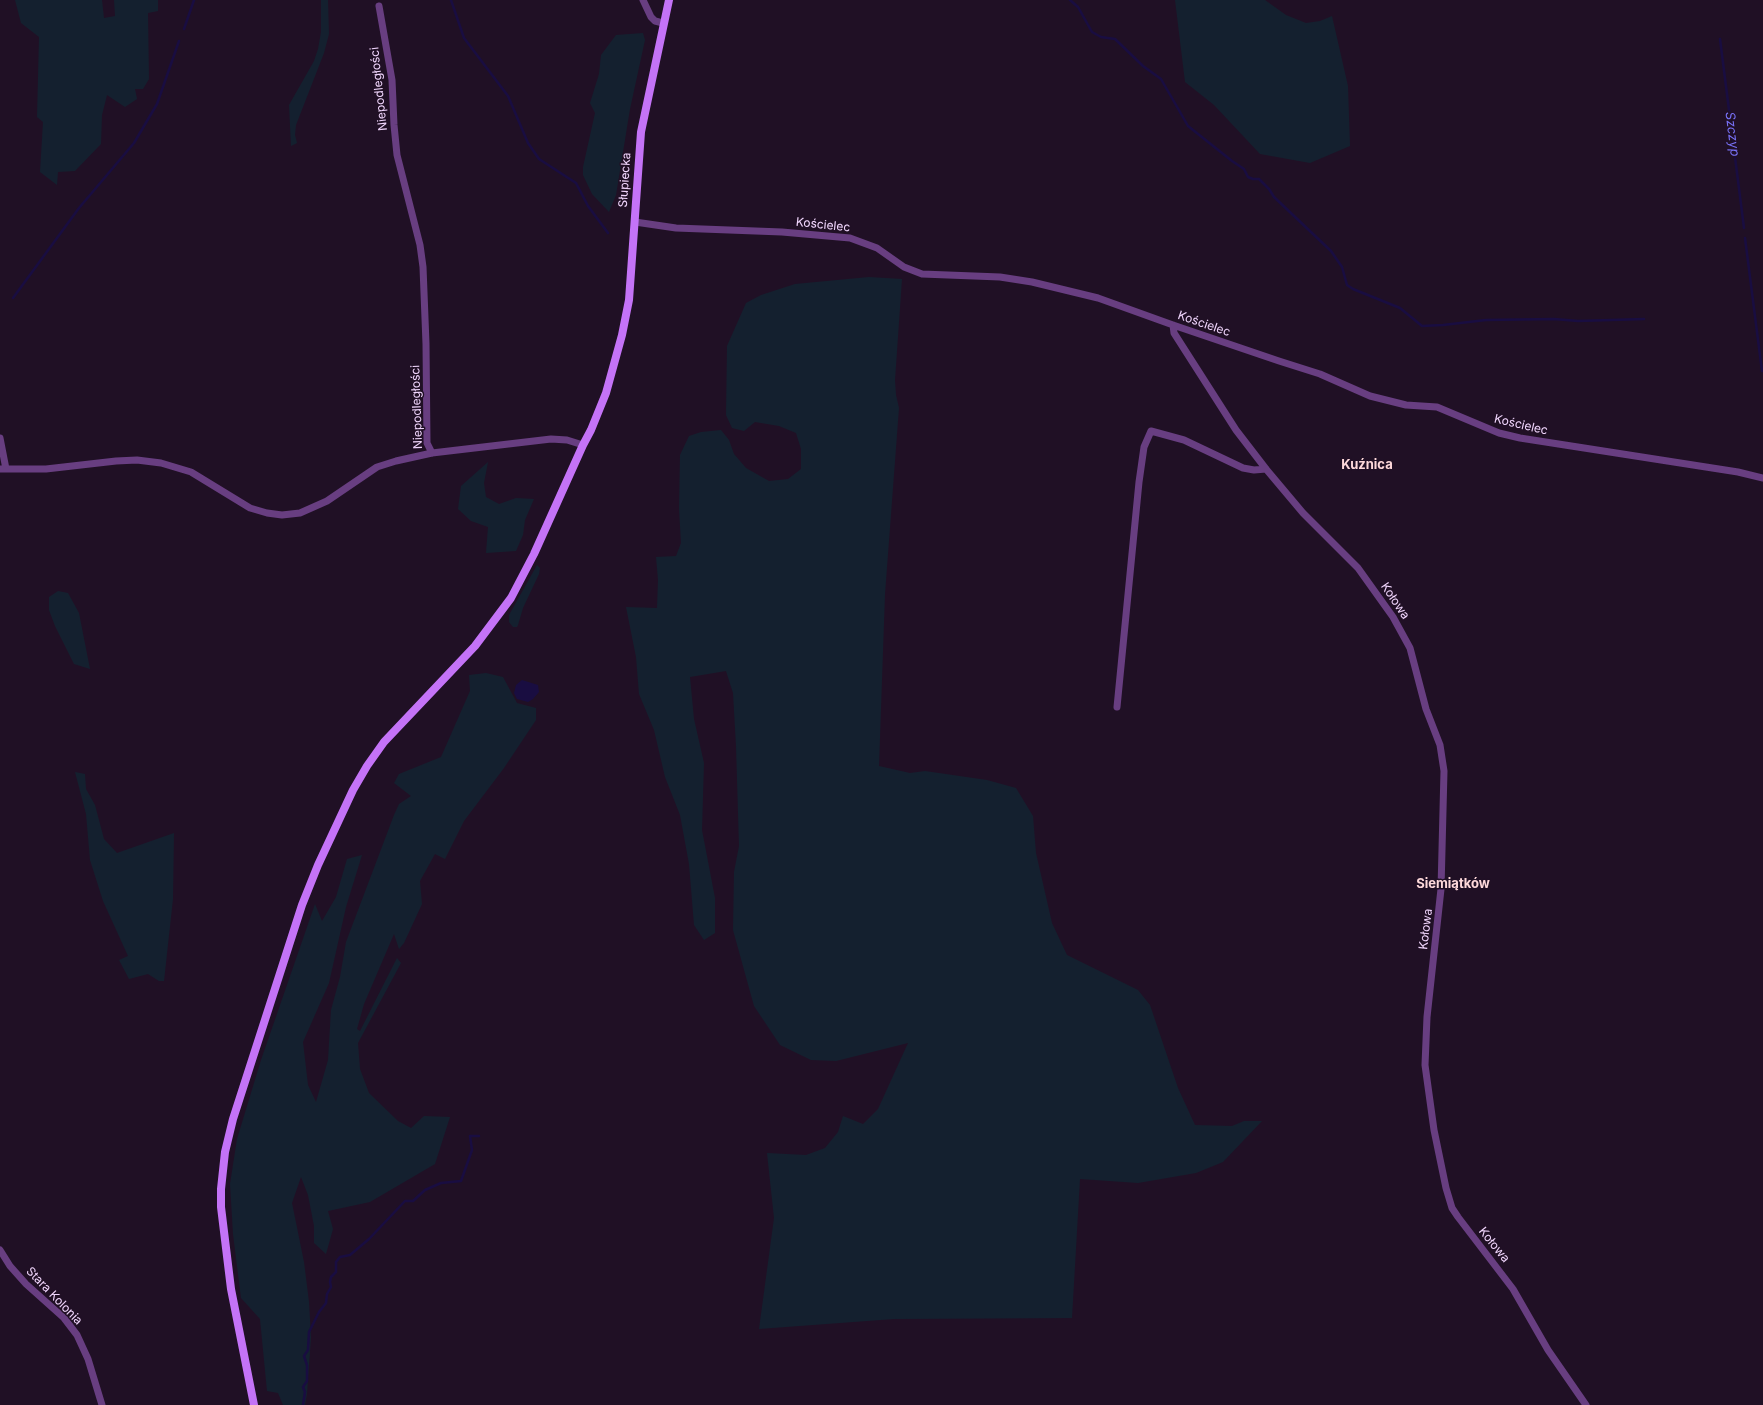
<!DOCTYPE html>
<html>
<head>
<meta charset="utf-8">
<style>
	body { margin:0 }
	canvas { display:block; background:#201025 }
</style>
</head>
<body>
<canvas width="1763" height="1405"></canvas>
<script>
const ctx = document.querySelector('canvas').getContext('2d');
ctx.lineJoin = 'round';
function fill(path, color) { ctx.fillStyle = color; ctx.fill(path, 'evenodd'); }
const toPath = rows => new Path2D(rows.map(r => 'M' + r).join(''));
function stroke(path, color, width, dash) { ctx.strokeStyle = color; ctx.lineWidth = width; ctx.lineCap = dash ? 'butt' : 'round'; ctx.setLineDash(dash || []); ctx.stroke(path); }
function drawText(font, color, halo, rows, align = 'center') {
  ctx.font = font + ' Inter,sans-serif'; ctx.lineWidth = 3; ctx.setLineDash([]); ctx.textBaseline = 'middle'; ctx.strokeStyle = halo; ctx.fillStyle = color; for (const [text, x, y, turn = 0] of rows) {
    ctx.save(); ctx.translate(x, y); ctx.rotate((+turn || 0) * Math.PI / 180); ctx.textAlign = isNaN(turn) ? turn : align; if (halo) ctx.strokeText(text, 0, 0); ctx.fillText(text, 0, 0); ctx.restore();
  }
}
fill(toPath([
	[15,0,102,0,104,18,115,16,114,0,158,0,158,11,148,13,149,79,143,89,135,89,137,99,125,107,107,95,102,115,101,144,75,171,58,172,57,185,40,172,43,122,37,117,39,37,21,23],
	[321,0,328,0,329,34,324,53,296,125,295,135,297,143,291,146,289,105,314,61,318,49,321,32],
	[1175,0,1265,0,1286,15,1306,23,1320,21,1332,16,1348,86,1350,146,1310,163,1260,154,1214,105,1185,82],
	[643,33,645,40,630,109,616,195,609,212,592,194,583,175,583,167,595,113,590,103,599,74,601,55,616,35],
	[869,277,902,279,895,380,896,395,899,408,885,594,879,766,910,773,925,771,987,780,1016,788,1033,816,1036,853,1052,923,1067,955,1138,990,1150,1005,1178,1088,1195,1125,1232,1126,1244,1121,1262,1121,1223,1162,1196,1173,1138,1183,1080,1179,1072,1318,894,1319,759,1329,774,1218,767,1153,806,1155,825,1148,838,1132,843,1116,863,1124,878,1109,908,1043,836,1061,811,1060,780,1045,754,1006,733,930,734,872,739,846,736,746,733,693,726,671,690,677,694,719,704,763,702,830,715,898,715,933,704,940,694,925,689,864,680,815,665,777,654,730,639,694,636,657,626,607,657,608,658,580,656,557,676,556,681,543,679,509,680,455,689,436,701,432,721,430,729,440,734,454,746,468,769,481,788,479,801,469,801,449,796,433,779,426,755,422,744,431,732,428,726,415,727,346,746,303,761,295,795,284],
	[488,462,484,483,486,497,499,504,516,498,534,499,525,520,523,535,516,551,486,553,488,527,471,521,458,509,461,486],
	[537,565,540,568,539,574,523,608,518,625,517,627,513,627,509,622,509,615],
	[58,591,68,593,79,613,90,669,74,664,55,626,49,610,49,597],
	[486,673,503,677,517,703,536,708,536,720,504,768,464,821,445,859,435,854,420,881,422,904,404,943,399,949,394,934,364,1004,357,1029,360,1031,397,958,401,963,358,1043,360,1069,369,1093,398,1121,411,1128,424,1116,450,1117,435,1164,370,1202,328,1211,333,1229,326,1254,314,1243,314,1226,308,1195,301,1177,292,1203,304,1262,309,1302,311,1337,307,1394,305,1405,283,1405,278,1393,267,1391,260,1319,241,1298,233,1234,230,1184,237,1139,261,1060,315,904,322,921,336,897,347,859,362,855,346,907,329,983,303,1042,308,1085,316,1102,328,1060,331,1010,340,977,346,942,394,815,399,804,411,796,394,783,399,774,441,757,470,691,469,675],
	[75,772,85,774,86,789,95,805,104,839,117,853,174,833,173,899,164,981,159,981,148,974,129,979,119,960,128,956,103,901,90,860,86,814]
]), '#14202f');
fill(toPath([
	[522,680,538,685,539,692,533,699,528,702,517,699,514,693,516,685]
]), '#190d41');
stroke(toPath([
	[451,0,464,38,508,96,528,143,539,159,576,183,588,206,608,233],
	[1070,0,1078,7,1092,32,1101,37,1115,39,1143,66,1161,79,1188,126,1232,161,1244,169,1248,177,1253,179,1259,179,1269,189,1274,197,1331,251,1342,267,1347,285,1353,289,1400,308,1422,326,1443,325,1486,320,1554,319,1578,321,1644,319],
	[184,29,194,0],
	[1720,39,1744,228],
	[1745,238,1762,371,1763,371],
	[13,298,79,208,134,143,157,104,179,41],
	[303,1405,305,1392,303,1387,307,1381,307,1365,304,1356,308,1350,309,1332,319,1312,326,1303,327,1294,331,1287,330,1282,331,1277,336,1272,336,1262,340,1257,350,1255,369,1239,405,1201,413,1201,425,1190,441,1183,461,1181,472,1150,470,1136,479,1136]
]), '#190d41', 2.5);
stroke(toPath([
	[643,0,651,17,655,21,663,23],
	[379,6,392,80,394,125,397,155,420,245,423,267,426,344,427,443,432,453],
	[635,222,676,228,782,232,850,238,877,248,904,267,922,274,1000,277,1032,282,1098,298,1173,325,1279,361,1320,374,1370,396,1406,405,1437,407,1499,433,1520,438,1738,472,1763,478],
	[1173,325,1174,333,1236,430,1266,469,1303,513,1358,568,1393,617,1410,648,1426,709,1440,745,1444,771,1441,889,1427,1017,1425,1065,1434,1130,1446,1188,1452,1208,1458,1217,1513,1289,1548,1350,1586,1405],
	[0,438,6,469],
	[0,469,46,469,116,461,137,460,161,463,191,472,250,508,267,513,282,515,300,513,327,501,377,467,396,461,432,453,551,439,567,440,583,445],
	[1117,707,1139,482,1144,447,1151,431,1184,440,1243,468,1254,470,1266,469],
	[0,1250,10,1266,26,1284,64,1318,77,1335,88,1359,102,1405]
]), '#683e81', 7);
stroke(toPath([
	[254,1405,231,1289,221,1207,221,1189,225,1152,233,1119,302,905,318,865,353,790,367,766,384,742,475,646,511,598,534,554,583,445,591,430,606,393,622,335,629,300,641,132,669,0]
]), '#c473f7', 8);
drawText('12px', '#f1d6fd', '#201025', [
	["Niepodległości",379,89,-96],
	["Słupiecka",625,180,-86],
	["Kościelec",823,225,6],
	["Kościelec",1204,324,19],
	["Niepodległości",417,407,-92],
	["Kościelec",1521,425,13],
	["Kołowa",1395,601,56],
	["Kołowa",1426,929,-83],
	["Kołowa",1494,1245,51],
	["Stara Kolonia",54,1296,46]
]);
drawText('italic 13px', '#7871f7', '#201025', [
	["Szczyp",1732,134,83]
]);
drawText('bold 13px', '#fdd8da', '#201025', [
	["Kuźnica",1367,465],
	["Siemiątków",1453,884]
]);
</script>
</body>
</html>
